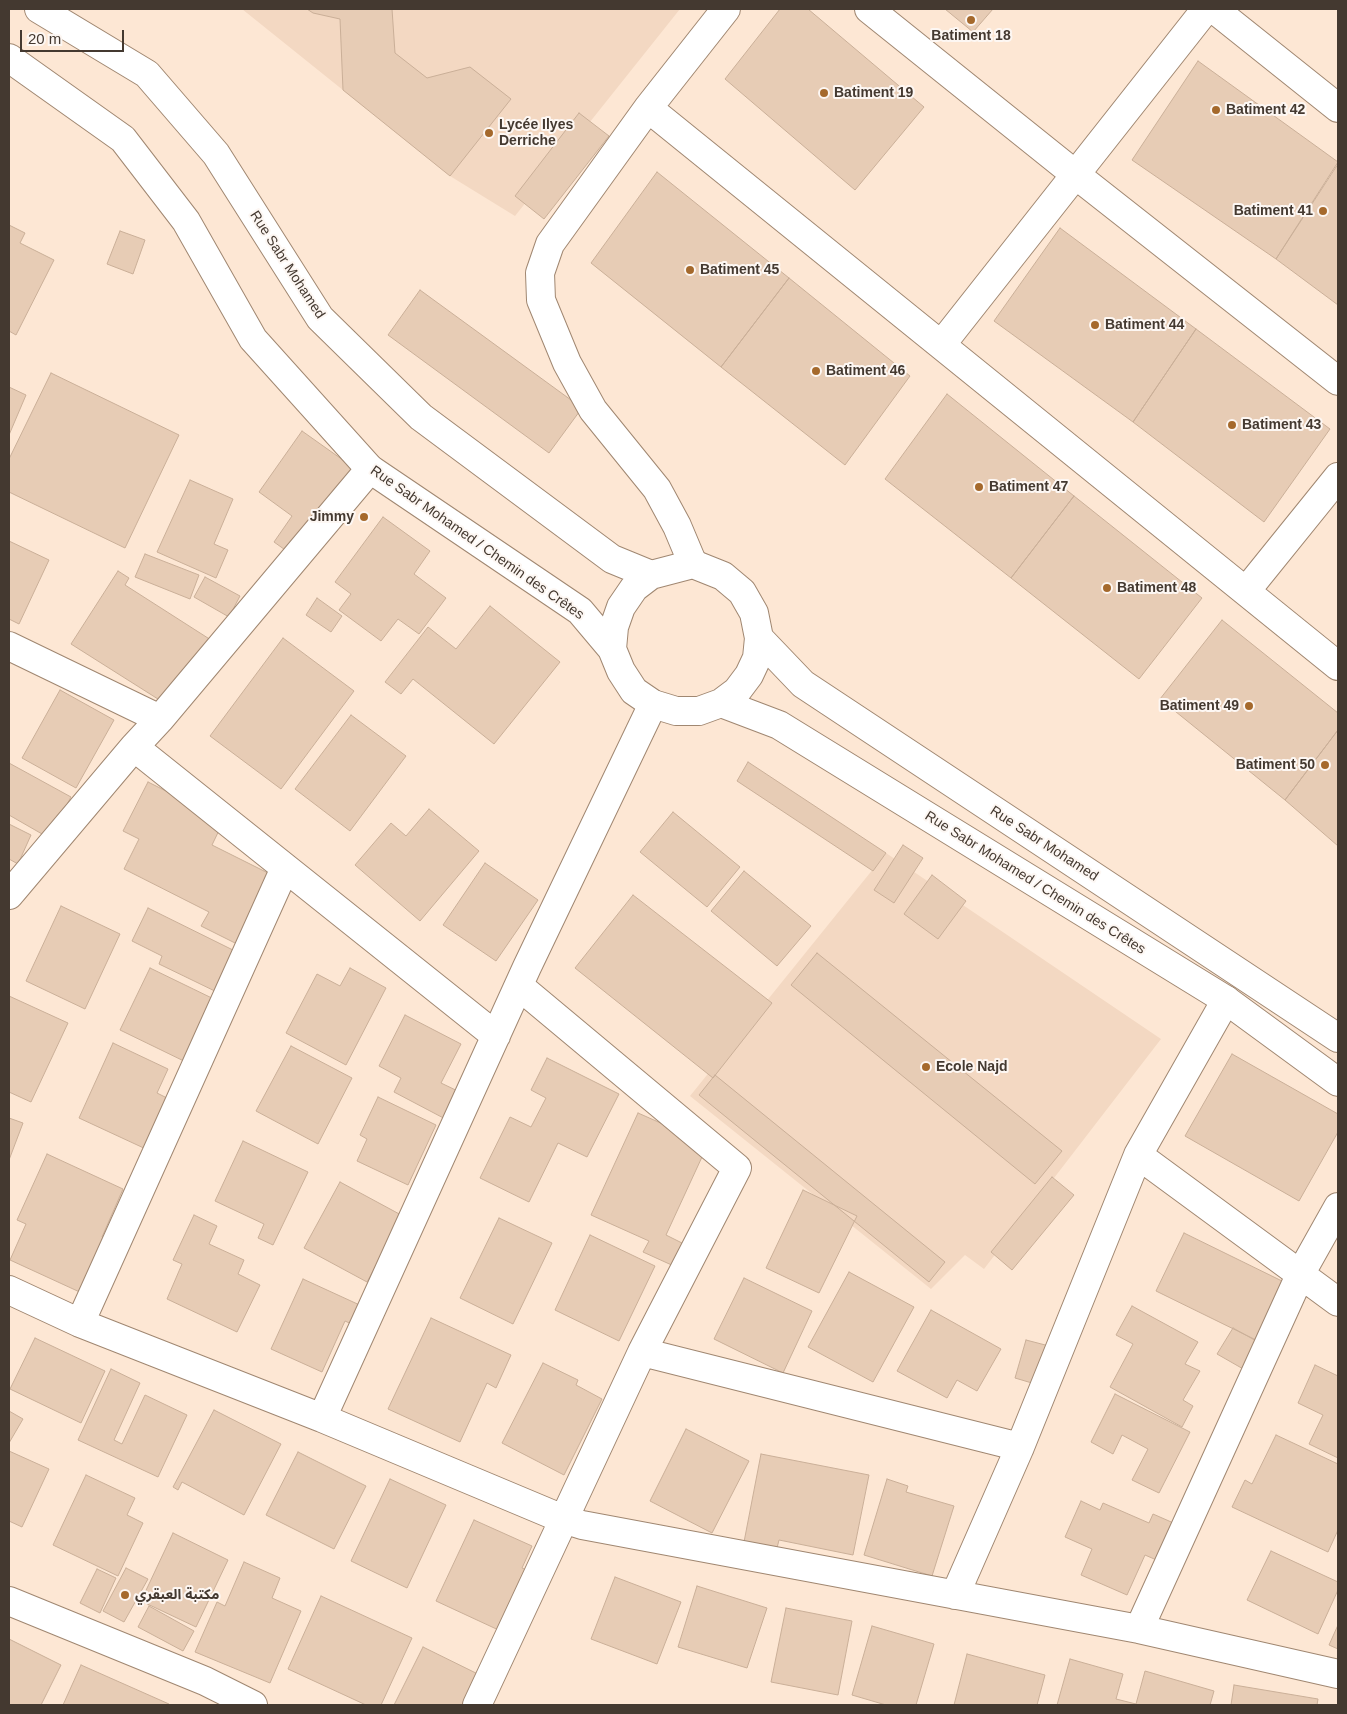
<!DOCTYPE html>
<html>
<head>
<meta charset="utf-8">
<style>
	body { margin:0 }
	#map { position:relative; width:1347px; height:1714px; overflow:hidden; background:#fde7d4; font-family:Helvetica,sans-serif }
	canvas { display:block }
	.frame { position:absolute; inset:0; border:10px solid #443930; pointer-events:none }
	.scale { position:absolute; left:20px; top:30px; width:104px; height:22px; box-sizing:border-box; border:2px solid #443930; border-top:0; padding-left:6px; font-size:15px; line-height:18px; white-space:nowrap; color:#443930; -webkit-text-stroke:4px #fdf7f3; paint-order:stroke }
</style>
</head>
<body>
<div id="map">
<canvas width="1347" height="1714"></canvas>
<div class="frame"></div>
<div class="scale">20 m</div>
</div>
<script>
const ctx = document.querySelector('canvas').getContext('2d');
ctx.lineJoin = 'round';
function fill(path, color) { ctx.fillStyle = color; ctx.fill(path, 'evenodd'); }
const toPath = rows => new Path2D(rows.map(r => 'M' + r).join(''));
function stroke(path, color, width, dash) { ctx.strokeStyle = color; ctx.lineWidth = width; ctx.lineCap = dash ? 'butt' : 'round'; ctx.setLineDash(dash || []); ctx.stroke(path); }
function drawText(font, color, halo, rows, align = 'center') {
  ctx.font = font + ' Helvetica,"Noto Sans Arabic",sans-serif'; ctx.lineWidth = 4; ctx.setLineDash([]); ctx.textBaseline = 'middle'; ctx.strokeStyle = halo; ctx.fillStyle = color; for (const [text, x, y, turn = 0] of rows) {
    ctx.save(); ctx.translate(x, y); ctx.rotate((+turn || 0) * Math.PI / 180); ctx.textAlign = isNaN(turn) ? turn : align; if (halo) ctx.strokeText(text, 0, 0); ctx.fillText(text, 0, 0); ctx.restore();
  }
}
fill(toPath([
	[242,9,680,9,515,216,450,176],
	[886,853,1161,1039,984,1269,965,1255,931,1289,690,1096]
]), '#f3d8c2');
const building = toPath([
	[307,9,392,9,395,53,427,78,470,67,511,99,450,176,343,90,340,19,313,13,307,9],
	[780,9,808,9,924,107,855,190,725,79,780,9],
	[945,9,993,9,973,32,945,9],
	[1198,61,1338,162,1276,259,1132,160,1198,61],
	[579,113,609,136,544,219,515,196,579,113],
	[1338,164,1338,305,1276,259,1338,164],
	[657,172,789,278,721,367,591,263,657,172],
	[9,225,25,233,20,243,54,260,16,335,9,331,9,225],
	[1060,228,1196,329,1133,422,994,321,1060,228],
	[120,231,145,240,133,274,107,264,120,231],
	[789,278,910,376,845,465,721,367,789,278],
	[420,290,582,408,549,453,388,335,420,290],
	[1196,329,1330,429,1264,522,1133,422,1196,329],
	[51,373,179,435,125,548,9,492,9,459,51,373],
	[9,387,26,395,9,435,9,387],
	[947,394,1074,496,1011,578,885,479,947,394],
	[302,431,357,470,295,557,274,542,292,516,259,492,302,431],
	[190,480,233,499,214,544,228,550,216,578,157,552,190,480],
	[1074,496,1202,598,1139,679,1011,578,1074,496],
	[383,517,430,551,414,574,446,598,419,634,398,619,381,641,339,610,351,594,335,582,383,517],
	[9,541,49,560,19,624,9,619,9,541],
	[145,554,199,575,190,599,135,577,145,554],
	[118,571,129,578,125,585,211,640,169,706,71,644,118,571],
	[205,577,240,596,229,617,194,597,205,577],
	[317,598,342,616,331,632,306,615,317,598],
	[490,606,560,662,494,744,413,679,401,694,385,682,428,627,456,649,490,606],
	[1222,620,1338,713,1338,730,1285,800,1160,699,1222,620],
	[283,638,354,691,281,789,210,736,283,638],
	[60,690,114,720,76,788,22,758,60,690],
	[351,715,406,756,350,831,295,789,351,715],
	[1338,730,1338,846,1285,800,1338,730],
	[748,762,886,853,873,871,737,781,748,762],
	[9,763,71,797,49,838,9,815,9,763],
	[148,782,224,820,212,845,278,878,243,947,201,926,209,912,124,869,139,839,123,831,148,782],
	[429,809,479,851,420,921,355,865,391,823,406,836,429,809],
	[673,812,740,867,707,907,640,852,673,812],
	[9,824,31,835,18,864,9,859,9,824],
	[903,845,923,858,894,903,874,890,903,845],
	[485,863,538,900,496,961,443,925,485,863],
	[744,871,811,926,777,966,711,911,744,871],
	[932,875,966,901,938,939,904,914,932,875],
	[633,895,772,1003,713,1078,575,968,633,895],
	[61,906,120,934,85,1009,26,981,61,906],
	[148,908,243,955,223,995,159,964,162,956,132,941,148,908],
	[817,953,1062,1151,1035,1184,791,985,817,953],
	[150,968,220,1002,190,1064,120,1030,150,968],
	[350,968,386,988,346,1065,286,1033,317,974,340,986,350,968],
	[9,996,68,1023,31,1102,9,1092,9,996],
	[405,1015,461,1044,441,1083,466,1095,451,1122,394,1092,401,1078,379,1066,405,1015],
	[113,1043,168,1069,157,1093,171,1100,148,1150,79,1118,113,1043],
	[291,1046,352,1078,318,1144,256,1111,291,1046],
	[1232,1054,1338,1114,1338,1132,1299,1201,1185,1136,1232,1054],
	[547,1058,619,1094,587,1157,558,1143,529,1202,480,1178,510,1117,531,1127,546,1098,531,1090,547,1058],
	[715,1075,945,1262,929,1282,699,1095,715,1075],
	[378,1097,436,1125,408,1185,357,1161,367,1139,360,1135,378,1097],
	[638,1113,708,1144,666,1235,686,1245,676,1267,643,1252,649,1241,591,1215,638,1113],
	[9,1118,23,1123,9,1160,9,1118],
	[243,1141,308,1172,273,1245,258,1238,264,1224,215,1201,243,1141],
	[47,1154,123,1189,102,1237,108,1239,84,1294,10,1260,26,1224,17,1220,47,1154],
	[1052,1177,1074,1195,1012,1270,991,1252,1052,1177],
	[340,1182,403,1216,367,1282,304,1248,340,1182],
	[803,1190,857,1216,819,1293,766,1268,803,1190],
	[194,1215,217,1226,209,1244,244,1260,238,1274,260,1285,237,1332,167,1299,182,1264,173,1260,194,1215],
	[499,1218,552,1243,513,1324,460,1298,499,1218],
	[1184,1233,1284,1282,1256,1340,1156,1291,1184,1233],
	[590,1235,655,1266,619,1341,555,1310,590,1235],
	[849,1272,914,1307,873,1382,808,1347,849,1272],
	[744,1278,812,1311,783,1373,714,1339,744,1278],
	[303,1279,364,1307,356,1326,345,1321,322,1372,271,1349,303,1279],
	[1132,1306,1198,1342,1185,1364,1200,1371,1183,1400,1193,1406,1182,1427,1110,1387,1133,1344,1116,1335,1132,1306],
	[931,1310,1001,1349,977,1391,957,1380,947,1398,897,1371,931,1310],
	[431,1318,511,1355,496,1388,487,1383,460,1442,388,1409,431,1318],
	[1233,1328,1260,1343,1245,1370,1217,1354,1233,1328],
	[35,1338,105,1371,81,1423,10,1389,35,1338],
	[1026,1340,1053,1347,1042,1386,1015,1378,1026,1340],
	[543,1363,578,1380,576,1385,602,1399,564,1475,502,1443,543,1363],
	[1315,1365,1338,1376,1338,1458,1309,1444,1323,1415,1298,1403,1315,1365],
	[111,1369,140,1383,114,1440,122,1444,145,1395,187,1415,158,1477,78,1440,111,1369],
	[1115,1394,1190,1432,1159,1493,1132,1480,1148,1449,1122,1435,1113,1454,1091,1442,1115,1394],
	[214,1410,281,1444,244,1515,182,1482,178,1490,173,1487,214,1410],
	[9,1411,23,1419,9,1443,9,1411],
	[686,1429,749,1461,712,1533,650,1501,686,1429],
	[1276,1435,1338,1464,1338,1530,1328,1552,1232,1507,1245,1480,1252,1484,1276,1435],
	[9,1451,49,1469,22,1527,9,1521,9,1451],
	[298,1452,366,1486,334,1549,266,1515,298,1452],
	[761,1454,869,1475,853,1555,779,1540,777,1548,744,1542,761,1454],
	[86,1475,135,1498,127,1515,143,1523,118,1576,53,1545,86,1475],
	[390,1479,446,1505,407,1588,351,1561,390,1479],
	[887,1479,908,1486,906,1492,954,1506,932,1576,864,1555,887,1479],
	[1081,1501,1100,1510,1103,1503,1149,1523,1153,1514,1185,1528,1168,1565,1145,1555,1127,1595,1081,1575,1092,1549,1065,1537,1081,1501],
	[474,1520,532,1546,522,1568,533,1573,505,1633,436,1601,474,1520],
	[173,1533,228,1560,196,1627,141,1601,173,1533],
	[1271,1551,1338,1582,1338,1590,1318,1634,1247,1600,1271,1551],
	[244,1562,280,1578,272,1598,301,1611,270,1683,195,1652,217,1602,225,1606,244,1562],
	[126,1568,148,1579,124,1622,103,1611,126,1568],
	[97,1569,116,1578,100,1613,80,1603,97,1569],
	[615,1577,681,1602,657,1664,591,1639,615,1577],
	[697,1586,767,1608,747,1668,678,1647,697,1586],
	[321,1596,412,1638,381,1705,366,1705,288,1669,321,1596],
	[149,1606,194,1631,183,1651,138,1627,149,1606],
	[786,1608,852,1621,838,1695,771,1682,786,1608],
	[1338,1625,1338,1649,1329,1645,1338,1625],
	[872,1626,934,1644,916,1705,886,1705,852,1695,872,1626],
	[9,1639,61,1665,41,1705,9,1705,9,1639],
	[423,1647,488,1679,475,1705,394,1705,423,1647],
	[967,1654,1045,1675,1037,1705,954,1705,967,1654],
	[1070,1659,1123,1674,1116,1699,1136,1704,1145,1671,1214,1691,1210,1705,1057,1705,1070,1659],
	[81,1665,169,1704,168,1705,63,1705,81,1665],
	[1234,1685,1318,1699,1317,1705,1231,1705,1234,1685]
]);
fill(building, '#e7ccb5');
stroke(building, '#caaf98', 1);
const minor = toPath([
	[869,9,1076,175,1338,381],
	[1214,9,1338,108],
	[648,108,1338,666],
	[941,345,1206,9],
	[693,564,677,526,657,489,593,410,567,363,541,300,540,273,550,244,648,108,726,9],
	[1246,591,1338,477],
	[9,646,160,719],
	[134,747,496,1036],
	[9,895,134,747,160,719,370,469],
	[1138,1155,1338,1302],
	[9,1290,80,1323,322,1418,563,1519,582,1525,1139,1629,1338,1674],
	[80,1323,285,868],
	[642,1352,1020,1447],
	[322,1418,527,967,653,704],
	[955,1595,1020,1447,1138,1155,1226,1000],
	[9,1601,205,1681,253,1705],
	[1139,1629,1301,1273,1338,1207],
	[477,1705,642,1352,737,1168,519,986]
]);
const major = toPath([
	[39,9,147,74,216,154,320,318,421,417,612,559,651,575],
	[9,58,123,139,186,221,253,339,370,469,580,611,612,649],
	[693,564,723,576,742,592,754,613,759,638,757,658,749,675,737,691,721,703,699,711,676,711,653,704,634,691,621,671,612,649,614,627,621,607,634,588,651,575,693,564],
	[759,638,803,684,1338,1038],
	[721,703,779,725,1226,1000,1338,1082]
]);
stroke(minor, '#a08771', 30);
stroke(major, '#a08771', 30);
stroke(minor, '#fff', 28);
stroke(major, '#fff', 28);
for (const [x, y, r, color] of [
	[971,20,5,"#a5692c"],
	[824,93,5,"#a5692c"],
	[1216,110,5,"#a5692c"],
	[489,133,5,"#a5692c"],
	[1323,211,5,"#a5692c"],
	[690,270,5,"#a5692c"],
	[1095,325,5,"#a5692c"],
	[816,371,5,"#a5692c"],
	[1232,425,5,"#a5692c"],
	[979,487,5,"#a5692c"],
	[364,517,5,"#a5692c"],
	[1107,588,5,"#a5692c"],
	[1249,706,5,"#a5692c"],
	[1325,765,5,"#a5692c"],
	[926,1067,5,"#a5692c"],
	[125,1595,5,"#a5692c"]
]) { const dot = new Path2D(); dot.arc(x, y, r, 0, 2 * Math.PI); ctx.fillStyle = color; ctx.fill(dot); stroke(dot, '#fdf7f3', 2); }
drawText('bold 14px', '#443930', '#fdf7f3', [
	["Batiment 18",971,36,"center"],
	["Batiment 19",834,93],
	["Batiment 42",1226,110],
	["Lycée Ilyes",499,125],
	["Derriche",499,141],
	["Batiment 41",1313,211,"right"],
	["Batiment 45",700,270],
	["Batiment 44",1105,325],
	["Batiment 46",826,371],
	["Batiment 43",1242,425],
	["Batiment 47",989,487],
	["Jimmy",354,517,"right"],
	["Batiment 48",1117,588],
	["Batiment 49",1239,706,"right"],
	["Batiment 50",1315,765,"right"],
	["Ecole Najd",936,1067],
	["مكتبة العبقري",135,1595]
], 'left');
drawText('14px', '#443930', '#fdf7f3', [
	["Rue Sabr Mohamed",287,265,57],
	["Rue Sabr Mohamed / Chemin des Crêtes",477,543,35],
	["Rue Sabr Mohamed",1044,844,33],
	["Rue Sabr Mohamed / Chemin des Crêtes",1035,883,32]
]);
</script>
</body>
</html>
